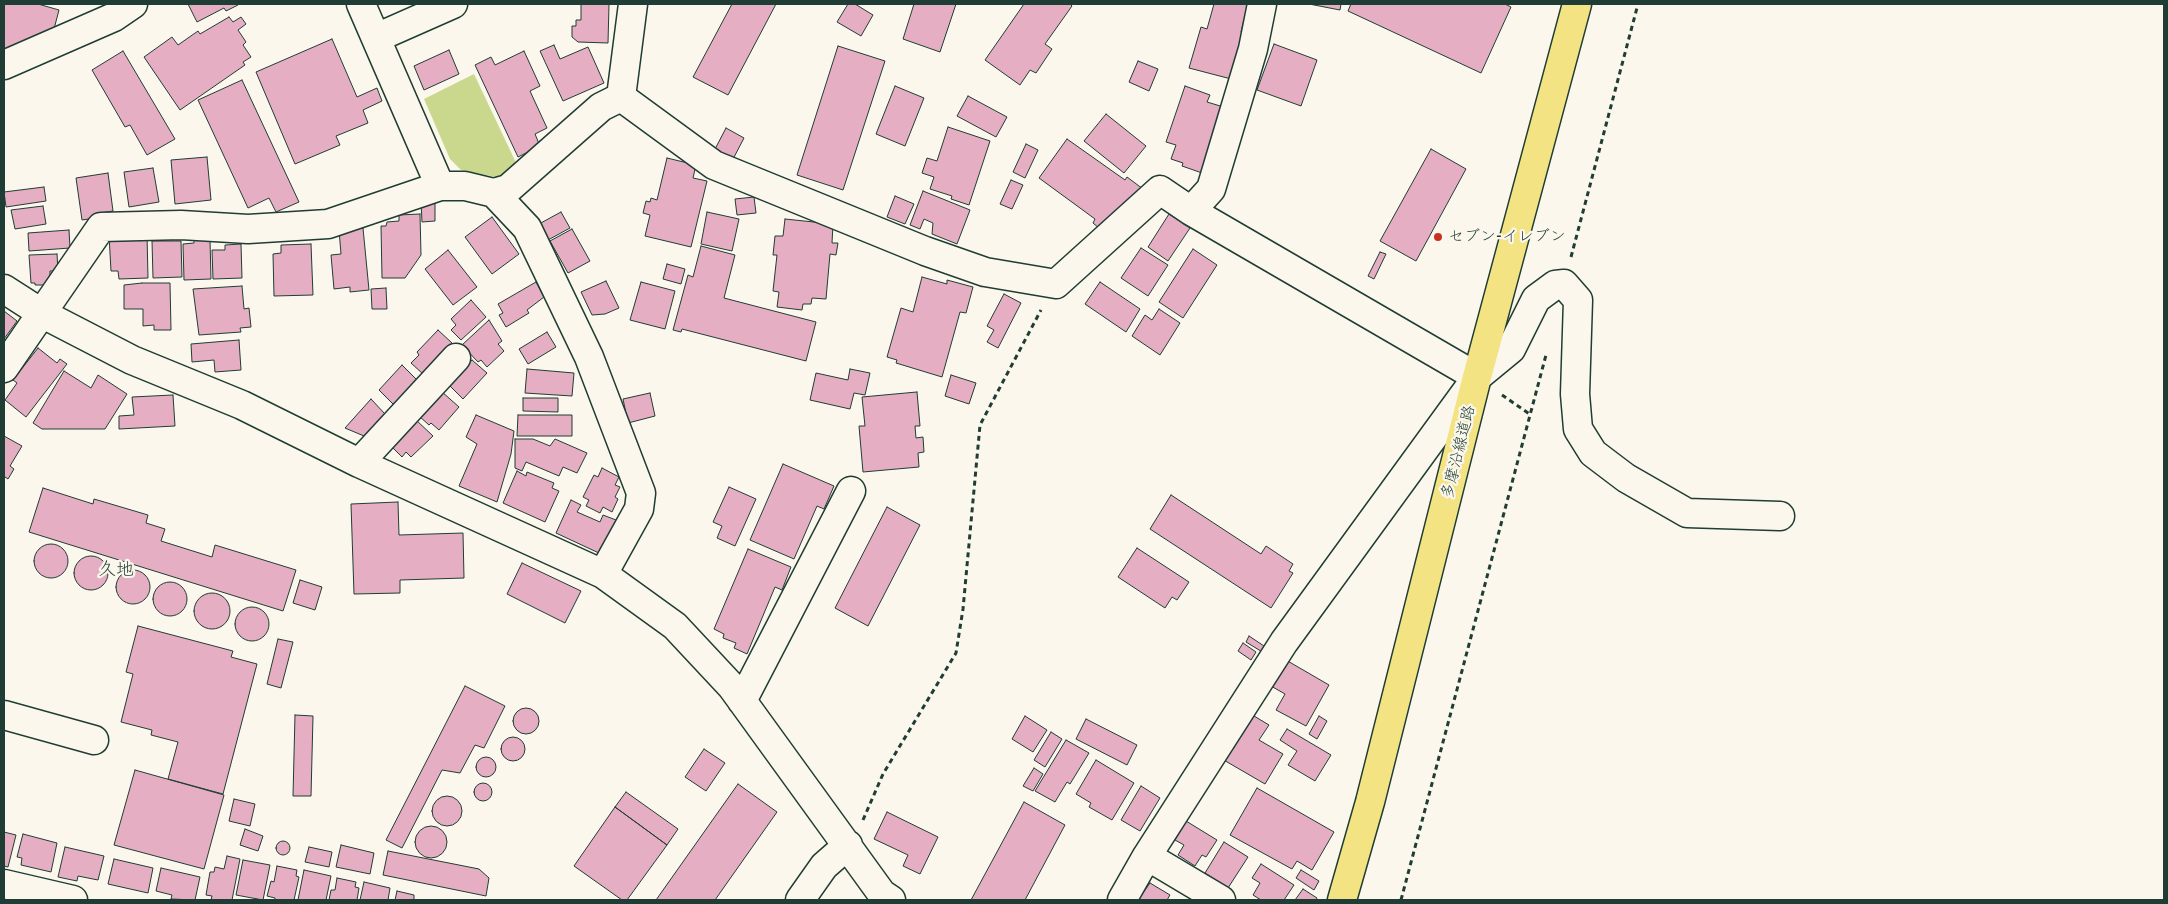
<!DOCTYPE html>
<html>
<head>
<meta charset="utf-8">
<style>
	body { margin:0 }
	#map { position:relative; width:2168px; height:904px; overflow:hidden; background:#fbf7ec; font-family:"Balsamiq Sans",sans-serif }
	canvas { display:block }
	.frame { position:absolute; inset:0; border:5px solid #1f3d34; pointer-events:none }
</style>
</head>
<body>
<div id="map">
<canvas width="2168" height="904"></canvas>
<div class="frame"></div>
</div>
<script>
const ctx = document.querySelector('canvas').getContext('2d');
ctx.lineJoin = 'round';
function fill(path, color) { ctx.fillStyle = color; ctx.fill(path, 'evenodd'); }
const toPath = rows => new Path2D(rows.map(r => 'M' + r).join(''));
function stroke(path, color, width, dash) { ctx.strokeStyle = color; ctx.lineWidth = width; ctx.lineCap = dash ? 'butt' : 'round'; ctx.setLineDash(dash || []); ctx.stroke(path); }
function drawText(font, color, halo, rows, align = 'center') {
  ctx.font = font + ' "Balsamiq Sans","Klee One",sans-serif'; ctx.lineWidth = 4.5; ctx.setLineDash([]); ctx.textBaseline = 'middle'; ctx.strokeStyle = halo; ctx.fillStyle = color; for (const [text, x, y, turn = 0] of rows) {
    ctx.save(); ctx.translate(x, y); ctx.rotate((+turn || 0) * Math.PI / 180); ctx.textAlign = isNaN(turn) ? turn : align; if (halo) ctx.strokeText(text, 0, 0); ctx.fillText(text, 0, 0); ctx.restore();
  }
}
fill(toPath([
	[474,74,519,169,507,175,496,177,461,170,450,159,424,99]
]), '#c9d88c');
const building = toPath([
	[4,4,38,4,59,10,54,29,4,50,4,4],
	[188,4,237,4,238,5,226,11,224,8,197,22,188,4],
	[581,4,609,4,608,43,578,42,572,37,572,26,576,26,576,20,581,20,581,4],
	[732,4,776,4,728,95,693,77,732,4],
	[848,4,855,4,873,15,861,36,837,22,848,4],
	[914,4,956,4,940,52,903,39,914,4],
	[1024,4,1070,4,1072,6,1045,44,1052,49,1036,73,1030,70,1020,85,985,60,1024,4],
	[1214,4,1248,4,1241,32,1247,35,1235,80,1189,68,1201,27,1207,29,1214,4],
	[1309,4,1341,4,1340,10,1309,4],
	[1351,4,1505,4,1511,7,1481,73,1348,11,1351,4],
	[229,17,233,22,241,17,246,24,238,30,246,42,243,45,251,57,243,62,245,65,180,110,144,57,172,37,178,45,198,31,200,34,229,17],
	[332,39,357,97,377,88,382,101,363,110,368,123,336,136,340,145,295,164,256,72,332,39],
	[1274,44,1317,60,1301,106,1257,90,1274,44],
	[554,45,560,59,588,47,604,83,563,101,540,51,554,45],
	[838,46,885,61,843,190,797,175,838,46],
	[449,50,459,74,424,90,414,66,449,50],
	[123,51,175,139,147,155,130,125,125,127,92,70,123,51],
	[524,51,540,86,530,91,547,128,535,134,540,146,518,157,475,65,491,57,495,65,524,51],
	[1138,61,1158,69,1149,91,1129,82,1138,61],
	[242,80,299,202,276,212,269,198,248,208,198,100,242,80],
	[895,86,924,98,905,146,876,134,895,86],
	[1185,86,1210,95,1207,102,1227,108,1205,174,1182,166,1183,163,1171,159,1176,145,1166,142,1185,86],
	[968,96,1007,117,996,137,957,116,968,96],
	[1106,114,1146,146,1124,173,1084,141,1106,114],
	[948,127,990,141,969,205,951,199,952,196,930,189,934,177,922,173,927,158,937,161,948,127],
	[726,128,744,138,732,161,714,151,726,128],
	[1067,139,1125,180,1127,177,1143,189,1100,229,1093,223,1095,219,1039,178,1067,139],
	[1026,144,1038,150,1025,178,1013,172,1026,144],
	[1431,149,1466,169,1416,261,1380,241,1431,149],
	[207,157,211,200,175,204,171,160,207,157],
	[667,158,696,165,693,178,707,181,691,247,645,236,650,215,643,213,646,201,650,202,651,198,657,200,667,158],
	[153,168,159,202,129,207,124,172,153,168],
	[108,173,113,211,94,214,95,218,82,220,76,178,108,173],
	[1011,180,1023,185,1012,209,1000,204,1011,180],
	[44,187,46,201,6,207,4,192,44,187],
	[923,191,970,210,957,244,932,234,933,223,924,219,920,229,910,225,923,191],
	[895,196,914,204,905,224,887,217,895,196],
	[435,197,435,221,422,222,421,202,435,197],
	[754,197,756,213,737,215,735,199,754,197],
	[43,206,46,224,15,229,11,210,43,206],
	[561,212,570,228,548,240,539,224,561,212],
	[707,212,739,219,732,251,701,244,707,212],
	[420,214,421,255,405,278,382,278,381,226,386,226,387,222,399,221,399,215,420,214],
	[1169,214,1190,228,1168,261,1148,247,1169,214],
	[492,217,519,254,492,274,465,237,492,217],
	[785,219,833,224,832,243,838,243,836,255,830,254,826,299,812,298,811,304,803,304,802,310,777,307,779,292,773,291,777,255,773,255,775,236,783,236,785,219],
	[363,228,369,290,350,292,350,287,334,289,331,255,341,254,339,230,363,228],
	[572,229,590,261,568,273,550,241,572,229],
	[69,230,70,248,29,251,28,233,69,230],
	[147,234,148,278,119,279,118,271,111,271,109,235,147,234],
	[194,240,210,240,211,279,184,280,183,244,194,243,194,240],
	[152,241,181,241,182,277,153,278,152,241],
	[241,244,242,278,213,279,212,250,225,250,225,245,241,244],
	[311,244,313,295,274,296,273,254,281,253,281,245,311,244],
	[701,246,735,255,724,298,816,322,806,361,682,329,681,332,673,330,688,275,693,277,701,246],
	[1141,248,1168,265,1148,296,1121,278,1141,248],
	[1193,249,1217,265,1183,318,1159,302,1193,249],
	[448,250,477,287,453,305,425,269,448,250],
	[1380,252,1386,254,1374,279,1368,276,1380,252],
	[57,254,58,271,50,271,50,280,47,281,47,285,35,285,35,283,31,283,29,255,57,254],
	[667,264,685,269,681,284,663,279,667,264],
	[922,277,947,284,947,280,973,287,966,313,960,312,942,377,896,363,897,360,887,357,901,308,913,312,922,277],
	[606,281,619,308,605,314,592,315,581,292,606,281],
	[536,282,544,297,527,310,529,313,506,327,499,315,503,313,498,304,536,282],
	[641,282,675,291,665,329,630,320,641,282],
	[1100,282,1140,309,1126,332,1085,304,1100,282],
	[142,283,170,283,171,330,154,330,154,325,143,326,143,309,124,309,124,285,142,283],
	[242,286,244,309,249,308,251,327,240,328,241,332,199,335,193,289,242,286],
	[386,288,387,309,372,309,371,289,386,288],
	[1004,294,1021,303,998,348,987,342,994,330,987,326,1004,294],
	[471,300,486,317,461,340,451,330,456,325,451,319,471,300],
	[1159,309,1180,323,1160,355,1132,336,1145,315,1152,320,1159,309],
	[4,311,17,321,4,339,4,311],
	[489,320,502,341,498,344,504,351,487,367,481,360,478,362,462,345,489,320],
	[438,330,452,343,423,374,411,363,419,355,417,352,438,330],
	[547,332,556,347,528,364,519,349,547,332],
	[239,340,241,370,215,372,214,360,192,362,191,344,239,340],
	[38,348,57,363,60,359,67,364,26,417,5,400,17,383,13,380,38,348],
	[472,360,487,373,463,399,449,385,472,360],
	[402,365,417,380,394,405,379,390,402,365],
	[527,369,574,373,572,396,525,393,527,369],
	[850,369,870,373,865,395,854,393,850,409,810,400,816,373,848,380,850,369],
	[64,371,91,388,98,375,127,394,105,429,42,429,33,423,64,371],
	[951,375,976,383,969,404,945,396,951,375],
	[441,391,459,407,439,430,431,423,429,425,419,416,441,391],
	[917,392,920,426,915,426,916,438,923,437,924,452,918,453,919,467,863,472,859,426,865,426,862,397,917,392],
	[650,393,655,416,628,423,623,399,650,393],
	[173,395,175,426,119,429,119,416,134,415,132,397,173,395],
	[523,398,558,398,558,412,523,411,523,398],
	[371,399,385,414,364,436,345,428,371,399],
	[476,415,514,431,511,454,497,502,459,486,477,444,466,437,476,415],
	[518,415,572,415,572,436,517,436,518,415],
	[415,419,433,436,411,457,406,452,402,457,389,444,415,419],
	[4,436,22,446,10,466,14,469,8,479,5,477,4,480,4,436],
	[515,439,533,439,550,446,555,439,587,453,577,473,563,467,559,476,526,462,522,471,515,468,515,439],
	[783,464,834,486,824,509,817,506,794,559,750,540,783,464],
	[602,468,619,477,615,485,620,487,615,497,618,499,612,512,603,507,600,513,586,506,589,500,583,497,594,475,598,477,602,468],
	[517,471,526,476,527,472,554,483,552,488,559,491,545,522,503,503,517,471],
	[729,487,756,499,735,546,717,538,722,526,713,522,729,487],
	[43,488,93,504,94,499,148,515,146,523,165,529,161,541,212,557,215,545,296,570,283,611,29,532,43,488],
	[1171,495,1261,554,1266,546,1293,564,1289,571,1293,573,1271,608,1150,529,1171,495],
	[571,500,581,505,577,512,600,522,603,515,616,520,601,554,556,533,571,500],
	[398,502,399,535,463,533,464,578,400,580,400,593,354,594,351,504,398,502],
	[887,507,920,525,868,626,835,608,887,507],
	'34 561a17 17 0 1 1 34 0a17 17 0 1 1-34 0Z',
	[1137,548,1189,582,1177,600,1172,597,1165,608,1118,577,1137,548],
	[748,549,791,567,782,590,775,587,747,654,734,648,736,643,723,638,724,634,714,629,748,549],
	'74 573a17 17 0 1 1 34 0a17 17 0 1 1-34 0Z',
	[522,563,581,591,565,623,507,594,522,563],
	'116 587a17 17 0 1 1 34 0a17 17 0 1 1-34 0Z',
	[300,580,322,587,315,610,293,603,300,580],
	'153 599a17 17 0 1 1 34 0a17 17 0 1 1-34 0Z',
	'194 611a18 18 0 1 1 36 0a18 18 0 1 1-36 0Z',
	'235 624a17 17 0 1 1 34 0a17 17 0 1 1-34 0Z',
	[138,626,233,651,231,657,257,664,223,794,168,779,178,742,151,735,152,730,121,722,133,674,126,672,138,626],
	[1249,636,1267,648,1264,653,1246,642,1249,636],
	[278,639,293,642,281,688,267,684,278,639],
	[1243,643,1256,652,1251,660,1238,651,1243,643],
	[1286,660,1329,685,1306,726,1276,710,1285,694,1271,686,1286,660],
	[465,686,505,706,484,748,475,745,460,773,442,770,402,848,386,840,465,686],
	'513 721a13 13 0 1 1 26 0a13 13 0 1 1-26 0Z',
	[1249,713,1269,725,1259,740,1283,754,1265,784,1222,759,1249,713],
	[295,715,313,716,311,796,293,796,295,715],
	[1025,716,1047,730,1033,752,1012,739,1025,716],
	[1319,716,1327,721,1317,739,1309,734,1319,716],
	[1086,719,1137,745,1127,765,1076,739,1086,719],
	[1287,729,1331,755,1315,781,1288,765,1297,751,1280,740,1287,729],
	[1051,732,1062,739,1045,767,1034,760,1051,732],
	'501 749a12 12 0 1 1 24 0a12 12 0 1 1-24 0Z',
	[1066,740,1089,753,1070,784,1067,782,1055,802,1035,791,1066,740],
	[704,749,725,763,706,791,685,777,704,749],
	'476 767a10 10 0 1 1 20 0a10 10 0 1 1-20 0Z',
	[1096,760,1134,783,1112,820,1089,807,1091,803,1076,794,1096,760],
	[1034,768,1043,774,1033,791,1023,786,1034,768],
	[135,770,224,795,204,869,114,845,135,770],
	'474 792a9 9 0 1 1 18 0a9 9 0 1 1-18 0Z',
	[738,784,777,812,715,900,656,900,738,784],
	[1141,786,1160,798,1140,831,1121,820,1141,786],
	[1257,788,1334,832,1312,870,1297,861,1292,869,1230,835,1257,788],
	[626,792,678,829,667,845,615,807,626,792],
	'432 811a15 15 0 1 1 30 0a15 15 0 1 1-30 0Z',
	[234,799,255,804,250,826,229,821,234,799],
	[1024,802,1065,825,1025,900,971,900,1024,802],
	[615,807,667,845,627,900,622,900,574,866,615,807],
	[887,812,938,837,920,874,903,866,908,855,874,839,887,812],
	[1186,821,1217,840,1206,857,1202,855,1195,866,1178,855,1184,845,1175,840,1186,821],
	'415 842a16 16 0 1 1 32 0a16 16 0 1 1-32 0Z',
	[245,829,263,836,258,851,240,845,245,829],
	[4,832,16,835,8,867,4,866,4,832],
	[23,834,57,843,51,872,21,865,22,858,17,857,23,834],
	'276 848a7 7 0 1 1 14 0a7 7 0 1 1-14 0Z',
	[1224,842,1248,857,1228,888,1205,873,1224,842],
	[341,845,374,853,370,874,336,867,341,845],
	[65,847,104,856,98,880,78,876,77,881,58,877,65,847],
	[309,847,332,852,329,867,305,862,309,847],
	[388,851,479,869,489,878,486,896,383,875,388,851],
	[227,856,240,859,232,900,211,900,212,896,206,895,210,872,214,872,215,867,224,869,227,856],
	[114,859,153,868,148,893,108,884,114,859],
	[243,860,270,865,263,900,236,895,243,860],
	[1261,864,1294,885,1284,900,1261,900,1253,895,1260,883,1252,878,1261,864],
	[277,866,297,870,296,876,299,877,294,900,275,900,275,898,267,896,271,881,274,882,277,866],
	[161,868,200,877,195,900,171,899,172,895,156,891,161,868],
	[304,870,331,876,326,900,298,900,304,870],
	[1301,870,1319,881,1314,890,1296,878,1301,870],
	[337,878,356,882,355,887,359,888,357,900,329,900,331,890,335,890,337,878],
	[364,882,390,888,388,900,360,900,364,882],
	[1150,883,1170,895,1167,900,1138,900,1150,883],
	[1303,889,1317,898,1316,900,1295,900,1303,889],
	[397,891,414,895,414,900,395,900,397,891]
]);
fill(building, '#e6aec2');
stroke(building, '#1f3d34', 1);
const minor = toPath([
	[361,4,440,186],
	[376,38,453,4],
	[4,65,114,17,133,4],
	[621,97,633,4],
	[494,193,508,189,601,107,621,97,714,165,925,251,985,272,1056,284,1160,190,1191,211,1477,377],
	[1191,211,1211,189,1253,49,1262,4],
	[4,289,43,314,132,360,242,405,359,463,603,574,675,626,732,687,882,894,891,900],
	[4,368,101,227,181,225,248,229,328,224,440,186,465,186,494,193,527,228,589,357,641,493,639,509,603,574],
	[359,463,456,358],
	[742,701,851,491],
	[4,715,94,740],
	[1147,856,1221,900],
	[4,884,73,900],
	[800,900,824,866,848,845],
	[1122,900,1147,856,1284,642,1477,377,1511,349,1536,299,1555,285,1564,284,1578,300,1575,394,1578,429,1593,453,1626,478,1687,513,1780,516]
]);
const major = toPath([
	[1342,900,1370,802,1477,377,1577,4]
]);
stroke(minor, '#1f3d34', 31);
stroke(major, '#1f3d34', 31);
stroke(toPath([
	[1571,257,1638,4],
	[1502,395,1531,415],
	[863,820,883,774,956,653,963,609,980,425,1041,310],
	[1401,900,1546,355]
]), '#1f3d34', 3, [5, 4]);
stroke(minor, '#fbf7ec', 28);
stroke(major, '#f4e382', 28);
for (const [x, y, r, color] of [
	[1438,237,5,"#c8321e"]
]) { const dot = new Path2D(); dot.arc(x, y, r, 0, 2 * Math.PI); ctx.fillStyle = color; ctx.fill(dot); stroke(dot, '#fbf7ec', 2); }
drawText('16px', '#1f3d34', '#fbf7ec', [
	["セブン-イレブン",1448,237]
], 'left');
drawText('16px', '#1f3d34', '#fbf7ec', [
	["多摩沿線道路",1459,452,-76]
]);
drawText('18px', '#1f3d34', '#fbf7ec', [
	["久地",116,570]
]);
</script>
</body>
</html>
